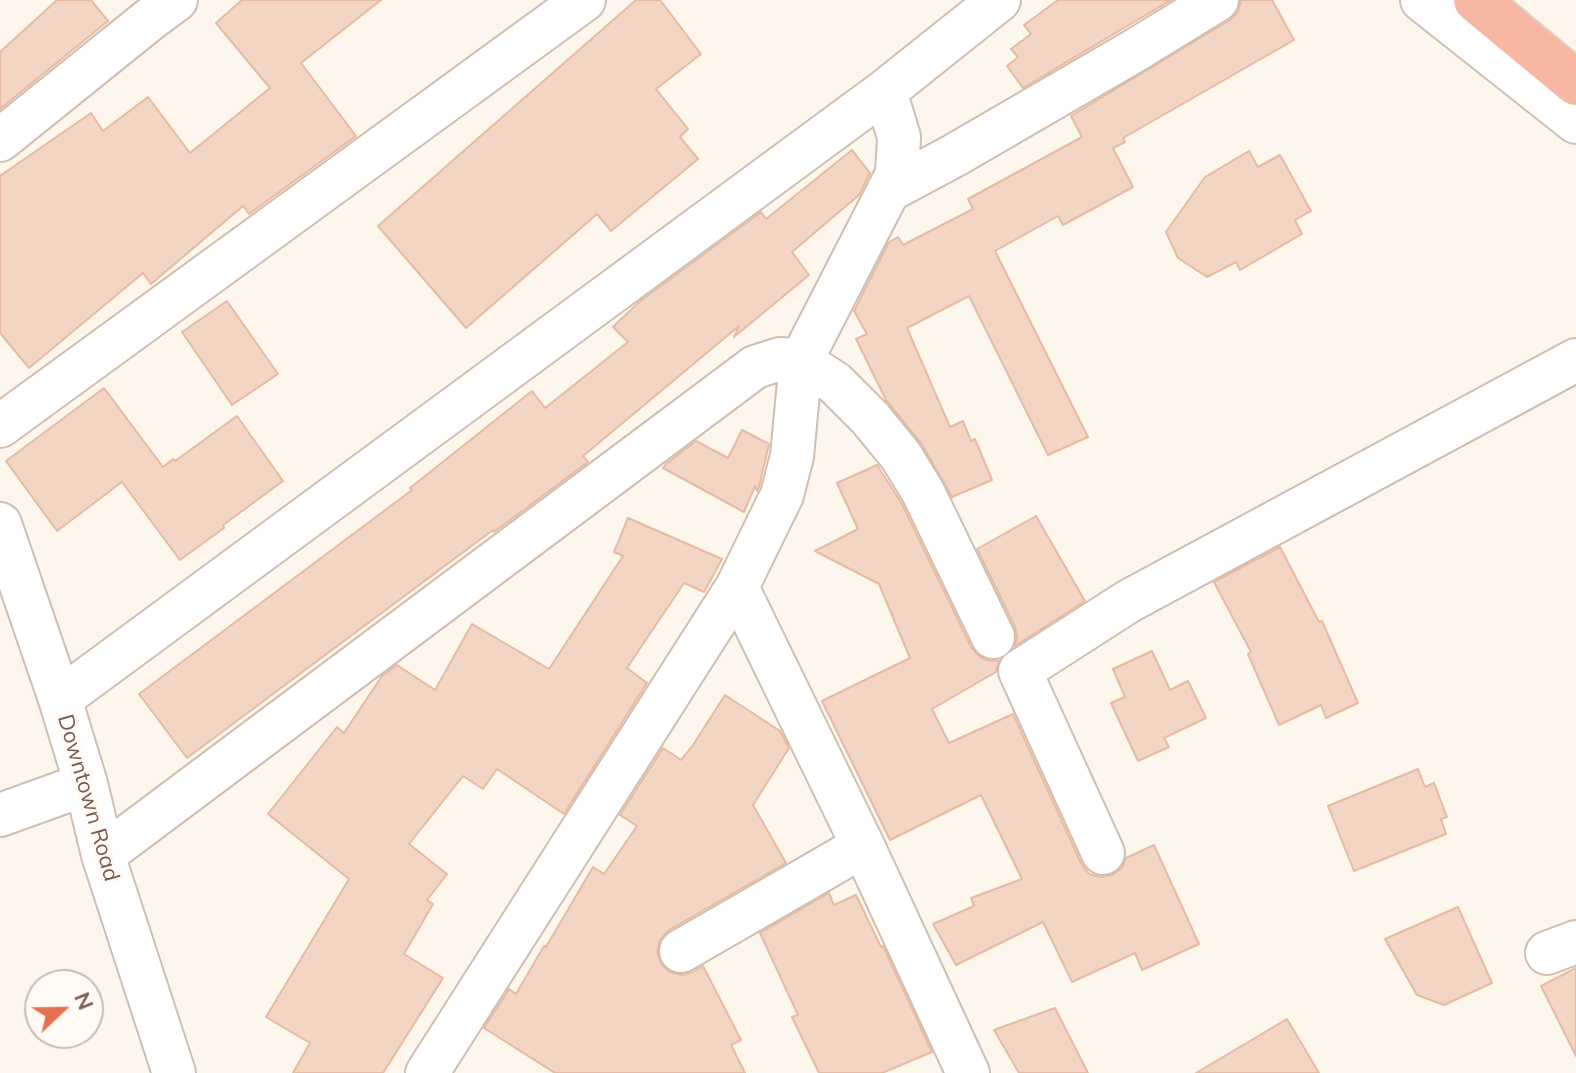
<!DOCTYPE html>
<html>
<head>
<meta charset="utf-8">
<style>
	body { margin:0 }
	#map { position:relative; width:1576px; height:1073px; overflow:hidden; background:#fdf6ec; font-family:Mulish,sans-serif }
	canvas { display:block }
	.north { position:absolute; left:24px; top:969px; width:80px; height:80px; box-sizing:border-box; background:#fffaf3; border:2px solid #cabbb1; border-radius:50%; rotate:68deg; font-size:22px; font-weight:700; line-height:32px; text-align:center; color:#7a5c4d }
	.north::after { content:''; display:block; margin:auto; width:28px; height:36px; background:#e76f51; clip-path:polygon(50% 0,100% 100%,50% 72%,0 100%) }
</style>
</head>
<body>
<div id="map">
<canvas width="1576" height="1073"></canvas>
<div class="north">N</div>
</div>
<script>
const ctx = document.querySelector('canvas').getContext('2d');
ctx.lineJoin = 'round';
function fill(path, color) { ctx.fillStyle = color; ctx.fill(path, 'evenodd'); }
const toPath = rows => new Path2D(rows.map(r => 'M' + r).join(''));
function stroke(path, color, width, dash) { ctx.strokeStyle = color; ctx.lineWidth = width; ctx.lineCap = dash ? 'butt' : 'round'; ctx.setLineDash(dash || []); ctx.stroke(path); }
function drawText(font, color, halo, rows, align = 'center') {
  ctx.font = font + ' Mulish,sans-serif'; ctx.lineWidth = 7; ctx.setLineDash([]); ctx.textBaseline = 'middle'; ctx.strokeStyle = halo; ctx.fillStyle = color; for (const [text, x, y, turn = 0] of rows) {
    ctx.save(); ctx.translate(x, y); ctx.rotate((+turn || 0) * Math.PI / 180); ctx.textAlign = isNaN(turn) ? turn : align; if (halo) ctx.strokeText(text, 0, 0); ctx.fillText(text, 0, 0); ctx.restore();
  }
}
const building = toPath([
	[57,0,91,0,108,21,0,109,0,52,57,0],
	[242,0,381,0,301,63,356,136,249,214,243,206,151,284,143,273,29,368,0,333,0,176,91,113,103,131,148,97,190,153,270,88,216,23,242,0],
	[636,0,660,0,701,54,656,89,688,129,680,137,698,159,611,231,597,214,466,328,378,226,636,0],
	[1058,0,1171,0,1023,88,1007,66,1018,57,1011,49,1031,34,1024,25,1058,0],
	[1241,0,1272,0,1294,40,1123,138,1125,142,1113,148,1133,187,1063,225,1058,216,995,251,1088,437,1048,455,969,296,907,328,950,427,963,421,971,441,975,439,992,480,952,497,921,443,886,400,856,339,867,334,854,311,889,242,898,237,903,245,973,209,968,199,1082,137,1071,116,1230,20,1238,12,1241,0],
	[852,150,870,173,859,195,792,252,809,275,734,337,739,326,583,456,588,462,494,532,493,530,187,758,139,694,412,490,410,488,532,391,545,408,628,342,613,327,639,302,761,212,766,219,852,150],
	[1249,151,1258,167,1280,155,1311,211,1295,220,1302,234,1240,270,1236,262,1207,277,1178,258,1166,232,1205,177,1249,151],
	[227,301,278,374,232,405,182,332,227,301],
	[104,388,163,467,173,459,175,461,237,416,283,481,223,525,224,528,180,560,122,482,57,531,6,461,104,388],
	[742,430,769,444,759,487,757,491,755,486,744,512,663,468,666,464,696,441,728,458,742,430],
	[877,465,902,504,971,647,980,657,990,661,999,660,996,672,932,709,949,743,1013,714,1081,863,1089,874,1101,877,1112,875,1122,868,1126,858,1154,845,1199,944,1142,970,1135,953,1072,982,1043,922,956,965,933,924,974,906,971,898,1022,879,981,795,890,840,822,701,910,658,879,584,815,551,858,529,837,483,877,465],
	[1036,516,1085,601,1015,646,1017,638,1015,627,977,549,1036,516],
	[628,518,722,559,704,592,684,583,627,668,647,683,564,814,497,769,483,789,463,776,409,844,447,874,427,900,433,904,404,954,443,978,383,1073,293,1073,310,1043,266,1017,349,879,268,814,337,727,344,733,382,676,397,665,435,690,472,624,549,669,623,556,614,552,628,518],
	[1280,547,1319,622,1322,621,1358,703,1326,718,1321,705,1279,725,1248,654,1251,652,1214,582,1280,547],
	[1152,651,1170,690,1188,681,1206,718,1164,738,1169,747,1138,761,1111,703,1125,697,1113,669,1152,651],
	[725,695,780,731,789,748,753,805,786,863,669,930,660,940,657,952,661,964,670,972,682,975,693,972,703,966,741,1040,731,1045,745,1073,555,1073,484,1028,509,989,516,994,544,946,546,947,593,867,604,874,637,826,620,815,663,748,681,760,693,745,725,695],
	[1418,769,1425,787,1434,783,1447,817,1441,819,1446,834,1354,871,1328,806,1418,769],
	[829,893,834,905,856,895,881,947,883,946,932,1052,882,1073,819,1073,792,1017,798,1015,760,933,829,893],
	[1458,907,1492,983,1444,1005,1417,995,1385,939,1458,907],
	[1576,968,1576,1056,1541,986,1576,968],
	[1055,1008,1088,1073,1019,1073,994,1030,1055,1008],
	[1287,1019,1319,1073,1196,1073,1287,1019]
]);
fill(building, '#f3d5c3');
stroke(building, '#e6bba3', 2);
const minor = toPath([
	[1422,0,1576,122],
	[0,140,149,20,176,0],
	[888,191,955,155,1134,51,1217,0],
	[0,426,584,0],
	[0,524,60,699,86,784,103,855,174,1073],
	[737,587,863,846,968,1073],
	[60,699,885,91,999,0],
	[0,815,86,784],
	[1103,853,1020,671,1129,601,1576,360],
	[103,855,755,367,780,359,801,361,835,383,870,418,901,456,923,492,993,637],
	[681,951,863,846],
	[1547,953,1576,942],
	[427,1073,737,587,782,495,792,456,801,361,897,174,899,137,885,91]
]);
const highway = toPath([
	[1476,0,1576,83]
]);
stroke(minor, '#d1beb0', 46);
stroke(highway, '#dad1cd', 48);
stroke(minor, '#fff', 42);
stroke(highway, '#f7b7a3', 44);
drawText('22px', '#7a5c4d', '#fffaf3', [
	["Downtown Road",88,798,74]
]);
</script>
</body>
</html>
